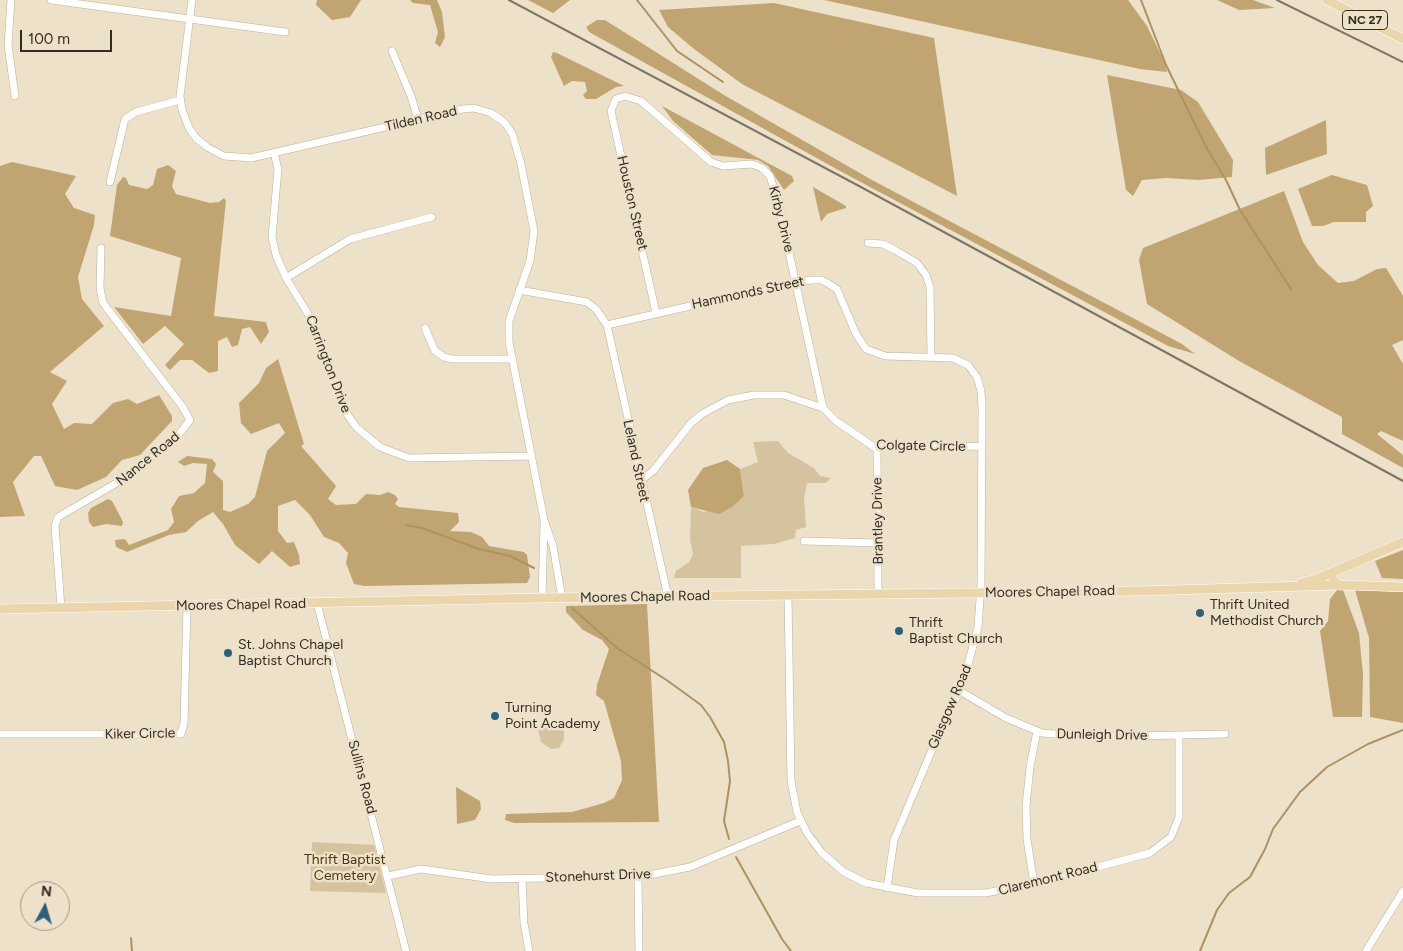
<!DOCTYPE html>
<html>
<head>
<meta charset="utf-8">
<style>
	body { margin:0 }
	#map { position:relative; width:1403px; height:951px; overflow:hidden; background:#eee1ca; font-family:Figtree,sans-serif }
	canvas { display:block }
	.north { position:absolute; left:20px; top:881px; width:50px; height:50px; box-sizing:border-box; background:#eee1ca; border:1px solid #a29987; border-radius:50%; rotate:6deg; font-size:14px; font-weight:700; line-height:20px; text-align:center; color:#312c23 }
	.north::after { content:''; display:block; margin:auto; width:18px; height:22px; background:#2a607b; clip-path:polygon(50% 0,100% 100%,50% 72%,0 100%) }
	.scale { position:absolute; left:20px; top:30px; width:92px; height:22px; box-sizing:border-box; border:2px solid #312c23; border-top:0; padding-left:6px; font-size:15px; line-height:18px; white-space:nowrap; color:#312c23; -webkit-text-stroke:4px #eee1ca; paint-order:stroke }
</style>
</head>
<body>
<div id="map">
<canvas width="1403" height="951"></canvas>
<div class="north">N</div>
<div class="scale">100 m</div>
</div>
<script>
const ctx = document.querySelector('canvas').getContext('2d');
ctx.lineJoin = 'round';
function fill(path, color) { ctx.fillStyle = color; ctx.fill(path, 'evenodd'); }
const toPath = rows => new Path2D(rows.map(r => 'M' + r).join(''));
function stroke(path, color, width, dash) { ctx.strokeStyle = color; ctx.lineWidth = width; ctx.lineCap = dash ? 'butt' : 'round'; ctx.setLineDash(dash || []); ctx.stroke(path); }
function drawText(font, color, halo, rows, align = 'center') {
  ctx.font = font + ' Figtree,sans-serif'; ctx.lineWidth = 5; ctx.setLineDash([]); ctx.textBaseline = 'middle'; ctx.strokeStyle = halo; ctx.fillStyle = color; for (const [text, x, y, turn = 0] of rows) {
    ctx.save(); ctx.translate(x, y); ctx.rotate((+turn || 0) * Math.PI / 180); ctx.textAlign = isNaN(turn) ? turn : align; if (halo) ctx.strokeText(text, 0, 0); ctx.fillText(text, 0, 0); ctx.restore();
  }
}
fill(toPath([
	[778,441,788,453,814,468,820,476,831,478,826,483,807,483,804,498,806,527,796,530,795,538,774,544,741,546,741,578,674,578,676,571,689,562,693,554,690,540,691,507,704,512,744,496,740,469,758,462,753,442],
	[562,725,564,728,564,739,559,748,551,749,541,742,538,729],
	[312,842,374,845,386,893,310,891]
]), '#d5c29e');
fill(toPath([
	[317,0,361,0,350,17,332,20,316,5],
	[410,0,437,0,442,12,445,37,440,47,435,43,438,32,430,5,413,3],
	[528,0,570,0,553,13],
	[824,0,1128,0,1147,26,1165,63,1167,72,1140,69],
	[1217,0,1253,0,1275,8,1239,10],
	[774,3,934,38,957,196,742,84,694,49,668,27,659,10],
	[597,20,605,20,724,95,872,180,1182,344,1195,354,1168,346,840,171,589,32,586,27],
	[553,52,557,53,624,86,616,87,596,99,586,99,583,95,587,91,585,82,572,81,564,86,551,57],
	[1107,75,1181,90,1198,102,1233,160,1232,177,1198,180,1166,178,1142,180,1133,196,1126,190],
	[662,106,792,176,794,181,784,190,768,166,758,160,712,155,673,121],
	[1326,120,1327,154,1266,175,1265,148],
	[12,162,76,176,65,194,74,208,95,215,94,225,78,277,82,299,104,326,50,372,67,381,52,404,64,429,74,423,92,424,113,403,128,399,137,404,159,395,172,416,172,421,140,455,122,460,106,477,77,490,55,486,41,456,34,456,13,482,25,516,0,517,0,166],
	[168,165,176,171,172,186,176,194,210,203,219,202,224,198,226,201,214,316,266,322,269,332,261,344,250,327,242,329,238,345,232,347,227,337,218,341,218,371,209,373,192,360,180,360,170,370,165,365,184,344,165,326,143,344,114,307,171,316,181,258,110,236,117,185,123,177,126,178,129,185,147,189,153,185,157,169],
	[1332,175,1367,185,1373,206,1366,212,1366,222,1334,222,1323,226,1312,226,1298,189],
	[813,187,846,206,846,208,827,214,821,222],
	[1284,191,1303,242,1318,265,1338,283,1354,281,1377,269,1386,268,1403,296,1403,340,1392,345,1403,364,1403,441,1381,431,1377,434,1403,455,1403,468,1342,434,1342,417,1239,361,1147,304,1139,260,1143,248],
	[278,359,304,444,301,446,336,486,328,499,336,505,356,504,366,494,380,495,388,492,395,495,398,499,395,504,399,507,458,513,459,522,450,531,471,532,482,537,489,546,524,552,527,555,530,577,527,583,364,586,354,584,346,563,348,553,339,543,324,537,310,515,295,500,278,506,278,531,287,543,294,542,299,555,300,564,290,567,272,551,259,564,235,545,223,524,213,512,198,521,186,532,169,535,127,552,116,547,115,540,125,539,129,545,168,530,174,522,171,509,179,496,194,493,205,483,207,464,193,463,184,466,178,462,187,456,212,459,216,464,213,472,223,481,223,510,230,512,248,504,255,497,267,451,285,433,279,423,251,434,241,423,239,403,259,383,266,368],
	[727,460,740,469,744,496,732,507,719,514,691,507,688,490,703,468],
	[108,499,112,501,119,514,123,522,122,526,106,524,93,527,89,522,88,513,91,508],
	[1403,550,1403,579,1382,578,1375,561],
	[1337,590,1343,590,1359,633,1363,674,1362,717,1333,717,1320,631,1328,621,1330,599],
	[1355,590,1403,592,1403,723,1370,717,1369,638],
	[647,604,659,822,514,823,505,820,506,814,572,812,604,803,614,798,622,780,621,761,604,701,596,695,597,685,609,649,602,640,583,630,566,612,566,606],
	[456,787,480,801,481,809,475,820,457,824]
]), '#c0a573');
stroke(toPath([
	[637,0,677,51,723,82],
	[1141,0,1166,65,1205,145,1226,180,1240,210,1291,289],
	[406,525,422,528,479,549,510,556,534,568],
	[572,608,617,648,668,681,701,705,710,717,724,742,728,761,730,781,724,821,729,839],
	[736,857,782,939,791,951],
	[131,938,132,951],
	[1200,951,1217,910,1229,893,1250,877,1265,849,1273,829,1300,792,1327,767,1368,744,1403,730]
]), '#ac9260', 2);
const minor = toPath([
	[11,0,8,45,15,96],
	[51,0,285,32],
	[192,0,180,96,182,110,189,128,196,138,207,147,224,156,251,158,463,109,474,108,491,113,504,122,512,133,521,164,534,231,530,261,509,321,509,342,544,520,553,546,562,598],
	[392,51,411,96,418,119],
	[274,153,278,169,272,237,276,255,286,278,313,322,344,410,357,428,380,447,409,458,532,456],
	[110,182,125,119,136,112,180,100],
	[868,243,883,244,895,250,917,263,926,275,930,287,931,356],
	[286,278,350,239,432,217],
	[519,290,587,302,596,309,607,325,668,597],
	[656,313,611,111,616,99,625,96,641,101,711,162,723,166,752,164,762,168,770,176,778,202,823,408],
	[607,325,769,288,810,280,822,280,837,289,856,334,866,349,885,356,953,358,968,365,977,377,981,391,982,408,981,585,978,627,962,687,942,726,894,840,887,888],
	[425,328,435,351,444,357,452,359,512,359],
	[877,448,878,588,881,594],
	[641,480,653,471,691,423,702,414,728,400,754,395,784,395,823,408,836,421,874,447,981,446],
	[804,541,878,543],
	[788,594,791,781,797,812,807,833,822,853,844,872,866,883,918,893,985,893,1034,884,1150,853,1171,837,1179,817,1179,735],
	[542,598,544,523],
	[317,603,406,951],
	[61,608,55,526,58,517,132,474,180,433,190,420,182,406,103,303,100,288,101,248],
	[960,691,1006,718,1042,733,1090,737,1225,734],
	[0,734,181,734,184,723,187,606],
	[388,876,421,869,492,879,644,876,690,867,800,821],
	[638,877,639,951],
	[522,879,524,923,529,951],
	[1034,884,1027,839,1026,806,1030,767,1037,731],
	[1366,951,1403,891]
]);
const major = toPath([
	[1327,0,1403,39],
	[1330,573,1335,583,1340,585,1403,587],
	[1301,583,1317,579,1403,542],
	[0,609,542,598,1140,591,1340,585]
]);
stroke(minor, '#bdb09a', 8);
stroke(major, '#fff', 10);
stroke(minor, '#fff', 7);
stroke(major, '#ebd5ac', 9);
stroke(toPath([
	[509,0,859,186,1403,481],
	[1277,0,1403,62]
]), '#7d7566', 2);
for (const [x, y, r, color] of [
	[1200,613,5,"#2a607b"],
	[899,631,5,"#2a607b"],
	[228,653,5,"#2a607b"],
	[495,716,5,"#2a607b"]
]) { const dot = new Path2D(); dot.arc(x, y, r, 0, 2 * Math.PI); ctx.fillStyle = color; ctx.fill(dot); stroke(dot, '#eee1ca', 2); }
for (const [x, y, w] of [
	[1365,20,45]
]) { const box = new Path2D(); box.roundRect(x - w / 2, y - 9.5, w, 19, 4); ctx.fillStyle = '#eee1ca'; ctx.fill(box); stroke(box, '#312c23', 1); }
drawText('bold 12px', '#312c23', null, [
	["NC 27",1365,20]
]);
drawText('14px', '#312c23', '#eee1ca', [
	["Tilden Road",421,119,-13],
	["Houston Street",632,203,77],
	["Kirby Drive",781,219,76],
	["Hammonds Street",748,293,-12],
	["Carrington Drive",328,364,69],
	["Colgate Circle",921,446,1],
	["Nance Road",148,459,-39],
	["Leland Street",636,461,78],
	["Brantley Drive",878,521,-91],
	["Moores Chapel Road",1050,592,-1],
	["Moores Chapel Road",645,597,-1],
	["Moores Chapel Road",241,605,-1],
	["Glasgow Road",950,707,-67],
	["Kiker Circle",140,734,-1],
	["Dunleigh Drive",1102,735,1],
	["Sullins Road",362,777,75],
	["Stonehurst Drive",598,876,-2],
	["Claremont Road",1048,879,-14]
]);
drawText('14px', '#312c23', '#eee1ca', [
	["Thrift United",1210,605],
	["Methodist Church",1210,621],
	["Thrift",909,623],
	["Baptist Church",909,639],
	["St. Johns Chapel",238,645],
	["Baptist Church",238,661],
	["Turning",505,708],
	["Point Academy",505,724]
], 'left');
drawText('14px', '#4b370e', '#eee1ca', [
	["Thrift Baptist",345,860],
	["Cemetery",345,876]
]);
</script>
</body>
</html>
